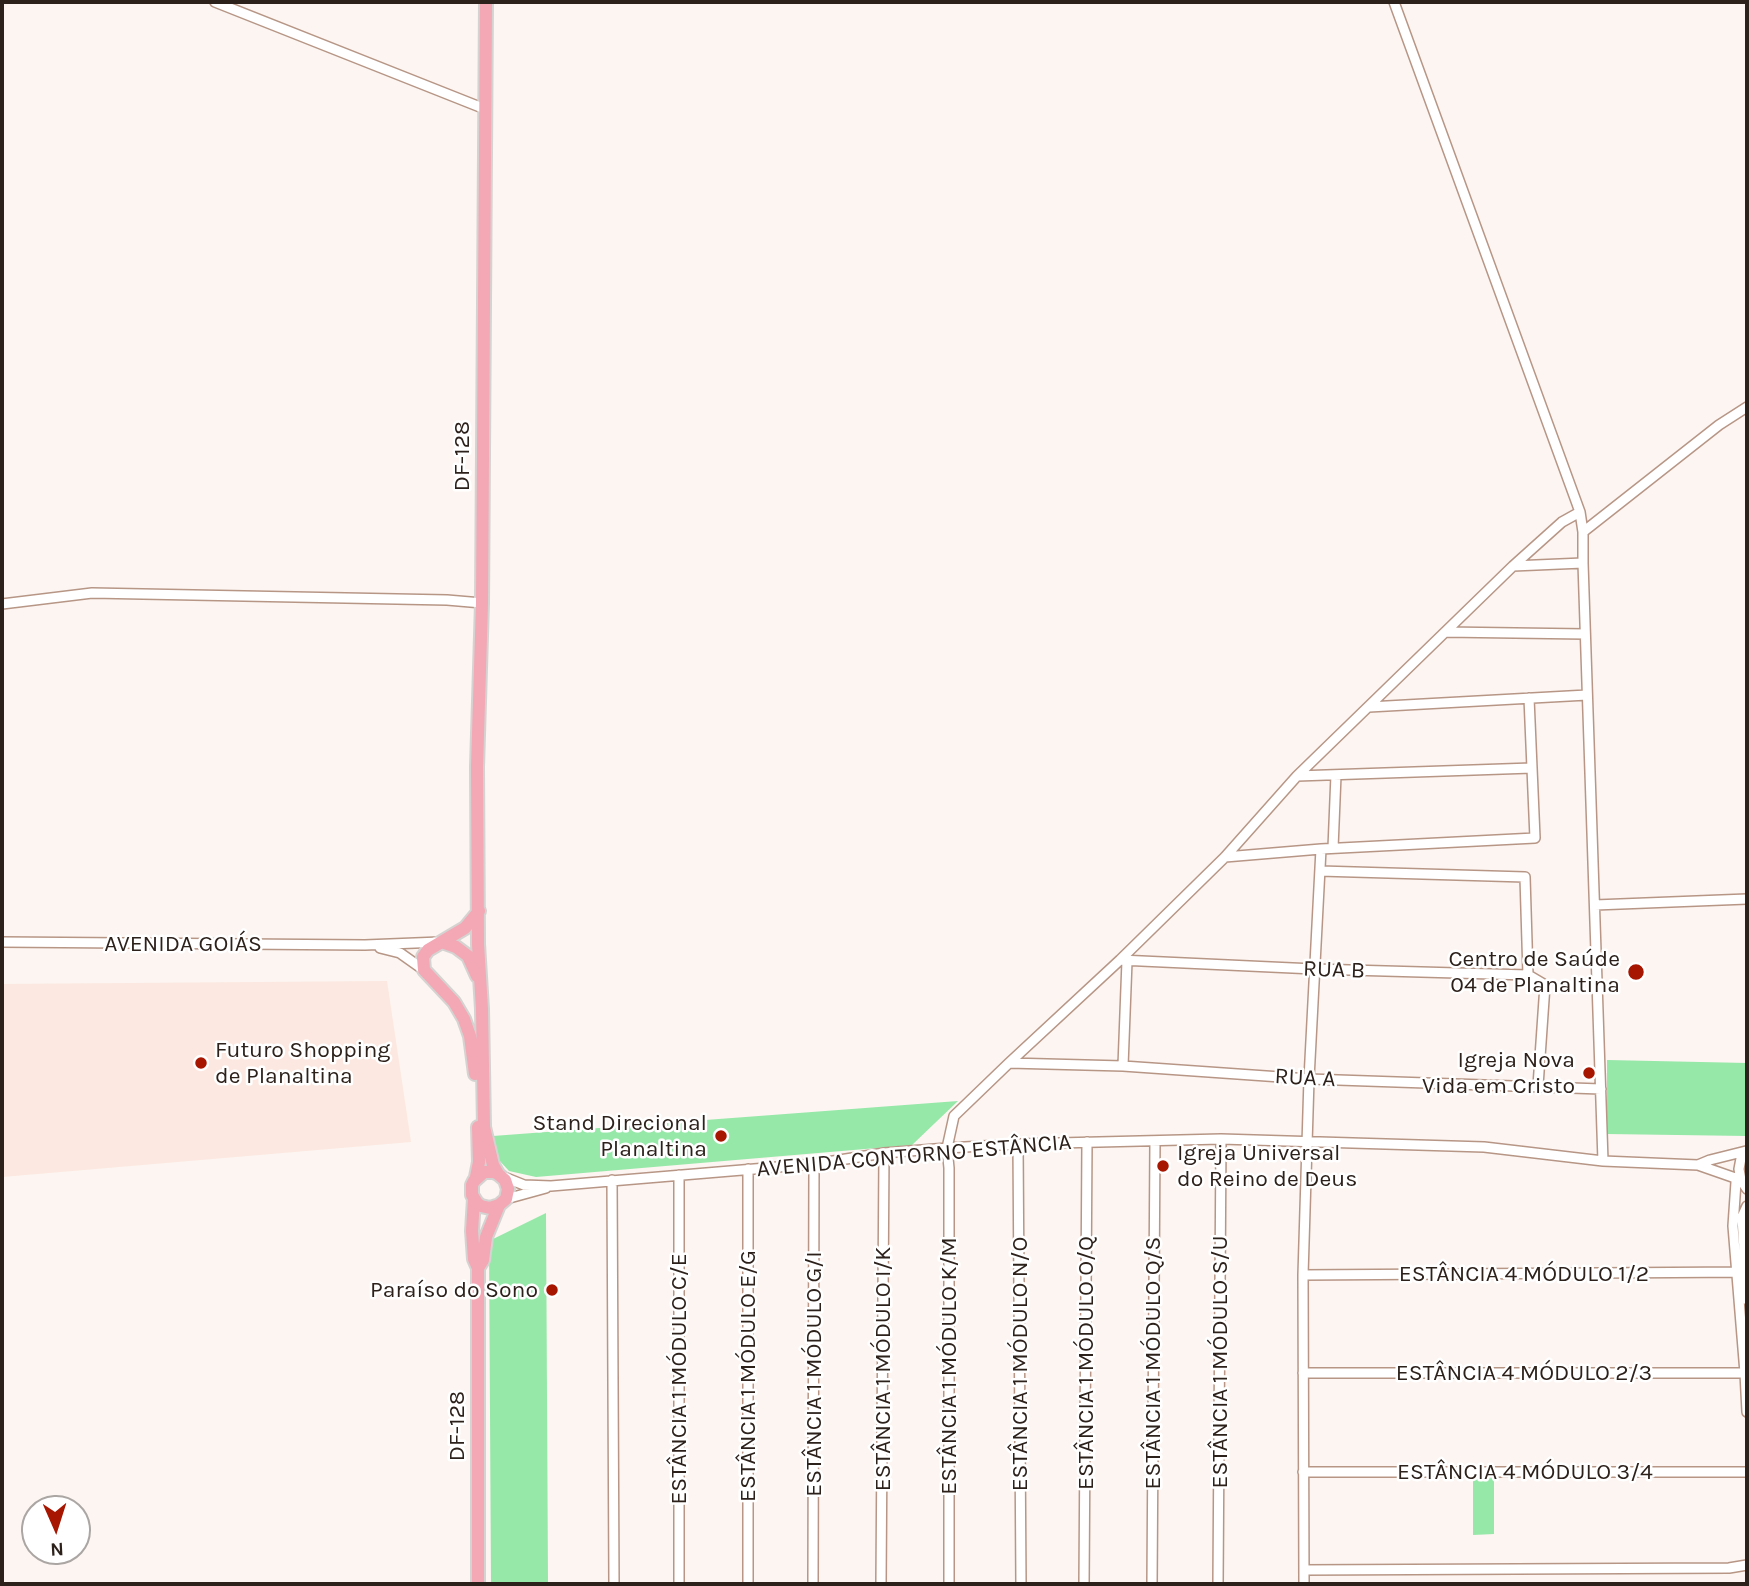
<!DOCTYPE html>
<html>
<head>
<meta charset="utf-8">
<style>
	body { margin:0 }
	#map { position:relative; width:1749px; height:1586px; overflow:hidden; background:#fcf5f1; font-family:Karla,sans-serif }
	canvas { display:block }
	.frame { position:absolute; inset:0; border:4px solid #2d211b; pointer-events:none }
	.north { position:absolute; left:21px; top:1495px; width:70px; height:70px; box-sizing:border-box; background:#fff; border:2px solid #aba6a4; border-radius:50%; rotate:177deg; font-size:19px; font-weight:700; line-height:28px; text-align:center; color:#2d211b }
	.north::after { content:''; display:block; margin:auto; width:24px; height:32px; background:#a71600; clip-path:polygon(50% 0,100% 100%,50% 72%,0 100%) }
</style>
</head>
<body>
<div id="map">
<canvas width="1749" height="1586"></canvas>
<div class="frame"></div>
<div class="north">N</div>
</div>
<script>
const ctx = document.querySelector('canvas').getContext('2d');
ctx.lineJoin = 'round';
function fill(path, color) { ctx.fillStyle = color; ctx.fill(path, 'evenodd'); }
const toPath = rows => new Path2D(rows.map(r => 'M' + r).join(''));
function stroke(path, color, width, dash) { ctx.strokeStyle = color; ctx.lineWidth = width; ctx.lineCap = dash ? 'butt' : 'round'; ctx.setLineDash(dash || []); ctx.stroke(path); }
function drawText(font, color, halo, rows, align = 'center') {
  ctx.font = font + ' Karla,sans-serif'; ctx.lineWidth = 5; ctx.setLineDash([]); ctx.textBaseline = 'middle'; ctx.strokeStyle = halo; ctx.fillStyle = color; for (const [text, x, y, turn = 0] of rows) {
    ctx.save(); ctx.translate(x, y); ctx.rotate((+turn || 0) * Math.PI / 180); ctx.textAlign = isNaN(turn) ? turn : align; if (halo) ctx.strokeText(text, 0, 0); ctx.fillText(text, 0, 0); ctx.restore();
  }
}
fill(toPath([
	[387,981,411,1142,2,1177,2,984]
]), '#fce8e0');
fill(toPath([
	[1607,1060,1747,1063,1747,1136,1607,1134],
	[958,1101,912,1145,536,1177,509,1171,497,1158,493,1136],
	[546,1213,548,1584,491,1584,489,1241],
	[1494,1478,1494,1534,1473,1535,1473,1479]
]), '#95e8a8');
const minor = toPath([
	[215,2,485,109],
	[1394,2,1580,512,1583,532,1583,563,1603,1161],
	[1583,532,1719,425,1747,407],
	[1513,566,1583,563],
	[2,604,92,593,447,600,482,603],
	[1445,632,1585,634],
	[1369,707,1587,695],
	[1297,776,1532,768],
	[1333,848,1336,775],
	[1225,857,1321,849,1535,838,1529,698],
	[1320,871,1525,877,1528,975],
	[1595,905,1747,899],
	[2,942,365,945,440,942],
	[380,948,400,953,424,970],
	[1120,960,1314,969,1528,975,1545,985,1538,1086],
	[1009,1063,1123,1066,1309,1079,1601,1089],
	[1123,1066,1127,961],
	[1018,1144,1021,1584],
	[1742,1153,1739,1169,1741,1180,1736,1182,1733,1226,1745,1373,1747,1412],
	[1698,1165,1710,1160,1746,1151],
	[504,1177,524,1185,551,1186,814,1164,884,1153,947,1148,1018,1144,1221,1139,1484,1147,1603,1161,1698,1165,1741,1180,1747,1189],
	[612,1180,614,1584],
	[506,1199,546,1188],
	[1747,1206,1742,1217,1747,1300],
	[1303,1275,1745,1272],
	[1303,1373,1745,1373],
	[1303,1472,1747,1472],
	[1304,1570,1729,1568,1747,1565],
	[679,1584,679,1175],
	[748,1584,748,1169],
	[813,1584,814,1164],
	[881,1584,884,1153],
	[949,1584,949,1168,947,1148,954,1116,1009,1063,1120,960,1225,857,1297,776,1513,566,1562,522,1580,512],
	[1084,1584,1087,1142],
	[1152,1584,1155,1141],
	[1218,1584,1221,1139],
	[1304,1584,1303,1275,1309,1079,1321,849]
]);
const major = toPath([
	[486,2,482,603,477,767,478,944,482,1009,484,1127,493,1165,498,1174,505,1180,508,1189,506,1199,499,1205,490,1208,481,1206,477,1203,472,1195,472,1185,474,1181,484,1172,494,1172,498,1174],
	[442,942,456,947,468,956,477,976],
	[475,1074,470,1036,464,1019,454,1002,424,970,423,957,428,950,465,928,479,911],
	[476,1177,479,1162,478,1127],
	[474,1199,472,1231,474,1259,478,1268,478,1584],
	[478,1268,483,1260,486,1237,499,1205]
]);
stroke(minor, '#b79686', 12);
stroke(major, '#d5d3d1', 16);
stroke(minor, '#fff', 9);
stroke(major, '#f4a7b4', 12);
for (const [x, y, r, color] of [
	[1636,972,9,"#a71600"],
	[201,1063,7,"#a71600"],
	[1589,1073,7,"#a71600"],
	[721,1136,7,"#a71600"],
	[1163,1166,7,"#a71600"],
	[552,1290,7,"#a71600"]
]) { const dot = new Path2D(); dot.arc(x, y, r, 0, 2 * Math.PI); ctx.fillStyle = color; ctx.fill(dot); stroke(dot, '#fff', 2.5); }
drawText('23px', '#2d211b', '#fff', [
	["DF-128",462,456,-90],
	["AVENIDA GOIÁS",183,944],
	["RUA B",1334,970,2],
	["RUA A",1305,1078,3],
	["AVENIDA CONTORNO ESTÂNCIA",914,1156,-5],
	["ESTÂNCIA 4 MÓDULO 1/2",1524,1274],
	["ESTÂNCIA 1 MÓDULO S/U",1220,1362,-90],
	["ESTÂNCIA 1 MÓDULO O/Q",1086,1363,-90],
	["ESTÂNCIA 1 MÓDULO Q/S",1153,1363,-90],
	["ESTÂNCIA 1 MÓDULO N/O",1020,1364,-90],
	["ESTÂNCIA 1 MÓDULO K/M",949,1366,-90],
	["ESTÂNCIA 1 MÓDULO I/K",883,1369,-90],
	["ESTÂNCIA 4 MÓDULO 2/3",1524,1373],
	["ESTÂNCIA 1 MÓDULO G/I",814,1374,-90],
	["ESTÂNCIA 1 MÓDULO E/G",748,1376,-90],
	["ESTÂNCIA 1 MÓDULO C/E",679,1379,-90],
	["DF-128",457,1426,-90],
	["ESTÂNCIA 4 MÓDULO 3/4",1525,1472]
]);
drawText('23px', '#2d211b', '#fff', [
	["Centro de Saúde",1620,959],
	["04 de Planaltina",1620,985],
	["Futuro Shopping",215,1050,"left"],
	["de Planaltina",215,1076,"left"],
	["Igreja Nova",1575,1060],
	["Vida em Cristo",1575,1086],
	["Stand Direcional",707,1123],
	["Planaltina",707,1149],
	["Igreja Universal",1177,1153,"left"],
	["do Reino de Deus",1177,1179,"left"],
	["Paraíso do Sono",538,1290]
], 'right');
</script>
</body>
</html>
